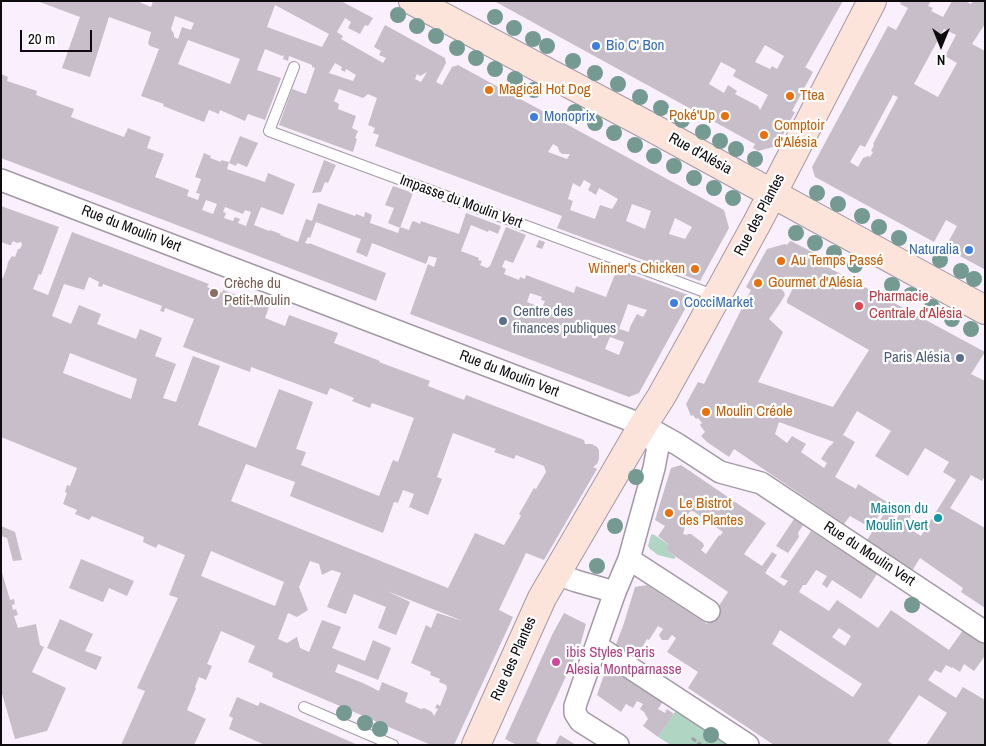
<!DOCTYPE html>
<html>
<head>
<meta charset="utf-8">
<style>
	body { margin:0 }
	#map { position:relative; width:986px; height:746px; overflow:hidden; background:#faeffd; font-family:"Archivo Narrow",sans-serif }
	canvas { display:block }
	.frame { position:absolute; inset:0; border:2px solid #0e0b0f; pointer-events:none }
	.north { position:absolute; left:916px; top:20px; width:50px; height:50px; -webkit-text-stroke:4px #fff; paint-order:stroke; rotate:180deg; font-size:14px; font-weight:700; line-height:20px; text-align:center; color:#0e0b0f }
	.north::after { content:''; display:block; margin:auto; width:18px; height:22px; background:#0e0b0f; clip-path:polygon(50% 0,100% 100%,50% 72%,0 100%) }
	.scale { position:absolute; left:20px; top:30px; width:72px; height:22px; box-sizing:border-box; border:2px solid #0e0b0f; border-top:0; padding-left:6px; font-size:15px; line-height:18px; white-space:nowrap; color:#0e0b0f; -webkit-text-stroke:4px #fff; paint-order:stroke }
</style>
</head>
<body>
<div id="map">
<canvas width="986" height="746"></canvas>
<div class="frame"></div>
<div class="north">N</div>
<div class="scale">20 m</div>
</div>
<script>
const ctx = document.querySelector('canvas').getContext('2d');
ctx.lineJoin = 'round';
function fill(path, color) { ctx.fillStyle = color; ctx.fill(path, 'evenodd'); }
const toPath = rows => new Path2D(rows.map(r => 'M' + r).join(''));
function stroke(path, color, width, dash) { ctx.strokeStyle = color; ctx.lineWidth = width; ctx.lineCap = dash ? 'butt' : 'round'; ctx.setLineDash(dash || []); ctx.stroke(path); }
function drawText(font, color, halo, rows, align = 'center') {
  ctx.font = font + ' "Archivo Narrow",sans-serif'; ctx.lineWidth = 4.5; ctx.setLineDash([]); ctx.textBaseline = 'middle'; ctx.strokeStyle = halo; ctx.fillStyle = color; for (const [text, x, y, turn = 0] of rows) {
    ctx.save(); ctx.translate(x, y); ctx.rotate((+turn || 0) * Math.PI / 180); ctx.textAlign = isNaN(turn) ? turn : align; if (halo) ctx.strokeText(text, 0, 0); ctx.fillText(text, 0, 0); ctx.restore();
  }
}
fill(toPath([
	[653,534,668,544,666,550,676,557,674,559,658,555,650,549,648,546,651,535],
	[677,709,732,745,671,745,658,737]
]), '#b0d5c2');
fill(toPath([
	[37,1,137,1,151,7,153,1,341,1,373,18,368,26,365,25,360,34,348,28,351,22,345,18,337,32,343,36,341,39,383,63,386,58,379,55,381,51,374,47,385,25,445,58,446,63,436,82,442,85,452,67,458,65,724,210,729,228,700,281,557,228,562,216,375,146,379,135,373,133,375,128,368,125,377,98,368,94,363,98,339,89,334,101,339,104,338,109,356,116,352,128,358,131,355,138,357,139,353,152,279,125,292,89,306,94,315,68,312,67,312,65,289,56,288,61,283,59,284,55,282,56,265,49,257,70,281,78,265,120,248,114,245,121,220,110,219,114,209,110,204,122,163,106,164,104,141,96,159,49,150,46,148,43,151,32,109,17,90,77,62,68,80,17],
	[275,5,329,34,322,47,267,27],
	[175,16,194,23,191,30,182,27,178,39,174,37,174,34,171,29],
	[188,40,240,59,230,84,178,64],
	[335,63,342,67,341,70,345,72,346,69,356,75,353,81,329,73],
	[427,72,421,82,415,79,417,74,420,76],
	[553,144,558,147,559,151,562,154,570,154,567,159,548,152],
	[584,180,591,184,588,190,596,195,599,188,618,199,612,209,600,205,595,219,570,210,573,201,568,199,573,183,580,187],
	[632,204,651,211,645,229,626,221],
	[675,218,692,227,685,239,669,234],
	[494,1,843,1,806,66,805,67,813,72,793,109,792,111,795,112,777,146,758,151,753,148,755,144,753,143],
	[765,45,784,56,777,69,772,66,770,69,755,62],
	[721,62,736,70,733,76,768,95,760,110,758,106,735,94,737,91,728,85,724,93,709,84],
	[901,1,931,1,928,6,933,8,931,11,943,17,952,1,965,1,971,4,973,1,985,1,985,24,972,44,985,51,984,269,945,248,957,226,946,220,934,242,815,177,812,167,881,39,888,26,896,30,908,8,900,4],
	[944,29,956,35,945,56,957,63,938,97,914,84],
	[893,95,898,97,873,144,874,145,871,151,873,152,870,157,868,156,863,158,858,167,850,162,860,145,865,147],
	[1,74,8,77,7,81,37,91,36,95,74,109,71,117,124,137,128,128,151,137,147,148,164,154,155,177,189,190,187,196,198,200,200,194,196,193,201,179,195,177,204,153,211,156,210,158,221,162,221,160,229,162,227,169,265,182,268,173,295,184,283,215,261,207,254,225,269,231,270,230,281,234,280,235,298,242,306,219,312,221,318,203,355,216,356,214,364,217,365,212,368,213,372,215,370,223,398,233,400,227,409,230,412,222,414,221,420,224,421,221,459,234,466,213,501,226,498,234,489,230,488,232,471,225,461,251,479,258,478,260,482,261,480,265,487,268,490,266,506,227,526,235,513,263,505,260,502,267,506,269,504,274,519,280,520,277,525,279,526,275,574,293,576,286,606,297,617,269,691,296,691,298,639,393,629,397,410,314,428,264,434,267,437,258,429,256,426,264,372,243,367,257,356,252,361,239,316,222,310,238,308,237,305,243,309,244,309,243,386,273,376,301,1,158],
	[206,200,217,204,213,214,202,210],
	[225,207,243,214,245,210,251,212,246,226,238,223,240,219,235,217,233,221,224,218,226,213,223,212],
	[530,293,542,297,541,300,545,301,542,308,527,302],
	[628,304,647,310,643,317,637,314,630,327,629,332,619,329],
	[610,337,624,342,619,355,605,349],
	[240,136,258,143,247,167,237,163,236,166,229,163],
	[324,160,336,165,328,183,325,182,321,192,312,193],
	[393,186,413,193,400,228,388,223,394,208,385,205],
	[1,206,59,227,41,275,39,274,33,289,48,295,72,232,209,284,207,287,222,293,223,290,269,307,265,318,285,326,289,315,338,333,334,343,380,361,379,362,430,381,428,386,464,400,466,395,584,440,585,444,592,444,597,447,599,450,599,459,597,464,593,467,597,469,544,560,526,553,504,599,499,610,513,617,454,745,431,745,272,677,273,673,248,662,255,646,221,631,207,664,212,666,206,680,199,677,195,687,196,688,187,710,206,719,194,745,121,745,145,691,137,688,178,598,169,595,185,555,158,544,156,548,143,542,144,537,92,516,89,520,75,514,77,510,63,504,67,493,65,492,67,485,70,486,77,468,1,437,1,277,3,278,7,267,8,262,12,256,15,257,18,249,20,249,22,245,21,242,17,243,13,241,11,245,9,245,1,242],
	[89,277,99,282,98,286,102,287,103,284,162,306,160,311,164,312,165,308,194,319,183,347,250,372,251,367,327,395,330,388,354,398,352,401,370,408,372,403,414,418,398,462,393,460,379,496,301,465,306,452,296,449,313,402,279,389,256,448,198,425,220,366,193,356,176,402,163,398,176,364,155,356,162,338,140,329,136,339,97,324,101,314,79,305,71,324,52,316,64,284,84,290],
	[70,353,137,379,131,399,63,373],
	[453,433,496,449,494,452,514,459,516,455,544,466,546,472,536,489,534,488,519,514,521,516,504,545,475,533,448,588,231,501,246,464,295,482,290,496,383,533,394,502,398,503,403,490,414,494,409,507,428,515,442,479,437,477],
	[211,551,284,582,275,606,201,576],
	[310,561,319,564,322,575,332,570,341,573,327,607,346,614,354,594,386,607,378,628,396,635,410,602,387,591,463,621,437,613,431,628,426,625,411,663,431,672,430,675,440,679,439,682,446,685,447,688,440,706,437,704,435,708,438,709,434,716,432,712,424,708,421,709,405,702,408,693,382,682,379,691,363,683,335,672,338,664,378,680,391,648,373,640,365,661,332,648,341,627,322,620,309,652,300,648,297,637,287,643,278,639,288,613,297,617,308,610,299,587],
	[539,240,545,242,542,249,536,247],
	[791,241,814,253,811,258,985,352,971,374,985,381,985,476,982,481,971,475,950,508,985,528,985,608,961,592,963,588,920,558,912,571,867,540,886,511,897,518,905,505,914,511,906,523,909,525,908,528,921,536,956,480,943,472,949,462,925,448,908,476,875,456,891,431,857,411,843,435,855,442,835,477,856,489,858,484,887,502,871,528,850,516,844,524,734,449,729,457,707,442,701,436,705,432,700,425,702,423,698,418,696,419,693,415,691,416,686,404,698,382,704,384,751,290,746,287,767,249,785,244,787,245,789,242],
	[787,280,791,283,790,286,792,290,787,300,787,303,869,350,833,407,758,382,783,332,769,319,779,305,785,295,784,292,782,290],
	[779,422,834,442,828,448,821,459,827,463,824,468,801,452,806,444,792,436,787,443,775,434],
	[681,465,766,523,744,554,762,566,772,552,777,555,765,573,784,586,788,581,780,577,811,531,877,574,861,599,832,580,827,588,822,584,827,576,816,570,806,585,803,585,799,592,829,611,837,600,878,628,891,610,949,650,963,630,985,645,985,656,974,671,964,664,960,672,952,667,952,668,946,665,941,673,935,670,928,680,956,698,963,687,985,700,985,745,926,745,947,713,919,695,888,741,894,745,774,745,688,688,698,672,667,652,676,638,672,635,668,640,662,640,659,635,663,629,658,626,649,640,647,639,635,660,615,647,624,623,635,587,647,585,707,624,728,592,666,550,668,544,658,536,665,526,655,520,671,468],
	[693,511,723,532,720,536,719,535,706,554,701,550,704,546,703,543,691,534,688,534,687,535,683,534,689,512],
	[839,628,851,636,845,646,832,637],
	[780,630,862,684,853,697,772,644],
	[794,519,803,525,798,533,799,537,788,553,776,546],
	[1,526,15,532,22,560,13,561,7,538,1,536],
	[81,559,134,581,127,596,109,588,103,602,69,588],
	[1,569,10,600,14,599,15,604,12,605,13,610,16,609,18,615,14,616,18,628,36,624,40,645,44,647,32,672,66,688,47,731,15,739,1,690],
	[564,613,586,624,580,646,536,741,543,745,517,745,505,739,553,633],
	[60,619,93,634,85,651,102,657,96,670,47,648],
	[613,667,664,700,658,709,665,713,667,709,674,714,658,737,643,726,648,719,644,712,640,709,643,704,637,701,633,708,626,704,621,712,597,695,606,669],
	[237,697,258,706,260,702,358,745,265,745,229,729,233,718,229,716],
	[560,735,576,745,555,745]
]), '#c8beca');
const lane = toPath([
	[294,67,269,131,716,296],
	[304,707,393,745]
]);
const street = toPath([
	[1,180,643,425,677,444,720,472,761,483,985,632],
	[629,559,709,611],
	[556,574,576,581,615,592],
	[597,646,748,745],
	[618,745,580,721,575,713,575,706,615,592,629,559,654,468,658,447,643,426]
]);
const secondary = toPath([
	[413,1,647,125,985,310],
	[476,745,542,598,643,425,661,397,695,336,757,223,872,1]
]);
stroke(lane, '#a399a5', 12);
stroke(street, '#a399a5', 24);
stroke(secondary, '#a399a5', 30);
stroke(toPath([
	[692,738,701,745]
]), '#a49ca6', 3, [5, 2.5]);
stroke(lane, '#fff', 10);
stroke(street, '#fff', 21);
stroke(secondary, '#fce4db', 28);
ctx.fillStyle = '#749a92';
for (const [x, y] of [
	[398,15],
	[495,17],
	[417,26],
	[514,28],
	[436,36],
	[533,39],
	[547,46],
	[457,48],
	[476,58],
	[573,61],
	[495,69],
	[595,73],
	[515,79],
	[618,84],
	[534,90],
	[640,97],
	[661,108],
	[575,112],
	[682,120],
	[595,123],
	[703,132],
	[614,133],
	[720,141],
	[635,145],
	[736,149],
	[654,156],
	[755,159],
	[674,166],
	[694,178],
	[714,188],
	[817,193],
	[733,198],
	[838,204],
	[862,216],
	[879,227],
	[796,233],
	[899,238],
	[815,243],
	[834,253],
	[940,260],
	[855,265],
	[961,271],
	[974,279],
	[892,285],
	[911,295],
	[932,307],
	[952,319],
	[971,329],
	[636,477],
	[615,526],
	[597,566],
	[912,605],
	[344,713],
	[365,723],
	[380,729],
	[711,735]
]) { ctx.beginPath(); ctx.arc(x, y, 8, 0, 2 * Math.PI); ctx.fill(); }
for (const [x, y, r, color] of [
	[596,46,5,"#3f7fe0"],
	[489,90,5,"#e8710a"],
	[790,96,5,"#e8710a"],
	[725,116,5,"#e8710a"],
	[534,117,5,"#3f7fe0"],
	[764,135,5,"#e8710a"],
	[969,250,5,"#3f7fe0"],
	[781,261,5,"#e8710a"],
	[695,269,5,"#e8710a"],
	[758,283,5,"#e8710a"],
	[214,293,5,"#8d6e63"],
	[674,303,5,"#3f7fe0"],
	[859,306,5,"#e0444e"],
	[503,321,5,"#5c6f8a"],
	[960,358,5,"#5c6f8a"],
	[706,412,5,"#e8710a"],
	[669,513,5,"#e8710a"],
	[938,518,5,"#0f9aa8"],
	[556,662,5,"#d1479c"]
]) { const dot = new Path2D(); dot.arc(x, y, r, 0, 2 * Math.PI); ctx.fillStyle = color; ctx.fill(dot); stroke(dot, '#fff', 2); }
drawText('15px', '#366cbe', '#fff', [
	["Bio C' Bon",606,46],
	["Monoprix",544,117],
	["Naturalia",959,250,"right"],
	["CocciMarket",684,303]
], 'left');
drawText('15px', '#c56008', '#fff', [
	["Magical Hot Dog",499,90],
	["Ttea",800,96],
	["Poké'Up",715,116,"right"],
	["Comptoir",774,126],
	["d'Alésia",774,143],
	["Au Temps Passé",791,261],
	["Winner's Chicken",685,269,"right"],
	["Gourmet d'Alésia",768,283],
	["Moulin Créole",716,412],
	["Le Bistrot",679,504],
	["des Plantes",679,521]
], 'left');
drawText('15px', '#0e0b0f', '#fff', [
	["Rue d'Alésia",700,154,29],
	["Impasse du Moulin Vert",461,202,20],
	["Rue des Plantes",760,215,-62],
	["Rue du Moulin Vert",131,229,21],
	["Rue du Moulin Vert",509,374,21],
	["Rue du Moulin Vert",869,554,33],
	["Rue des Plantes",514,659,-66]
]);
drawText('15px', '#785e54', '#fff', [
	["Crèche du",224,284],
	["Petit-Moulin",224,301]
], 'left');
drawText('15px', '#be3a42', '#fff', [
	["Pharmacie",869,297],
	["Centrale d'Alésia",869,314]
], 'left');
drawText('15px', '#4e5e75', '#fff', [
	["Centre des",513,312],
	["finances publiques",513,329],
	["Paris Alésia",950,358,"right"]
], 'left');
drawText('15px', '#0d838f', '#fff', [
	["Maison du",928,509],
	["Moulin Vert",928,526]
], 'right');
drawText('15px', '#b23c85', '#fff', [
	["ibis Styles Paris",566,653],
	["Alesia Montparnasse",566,670]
], 'left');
</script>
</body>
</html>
